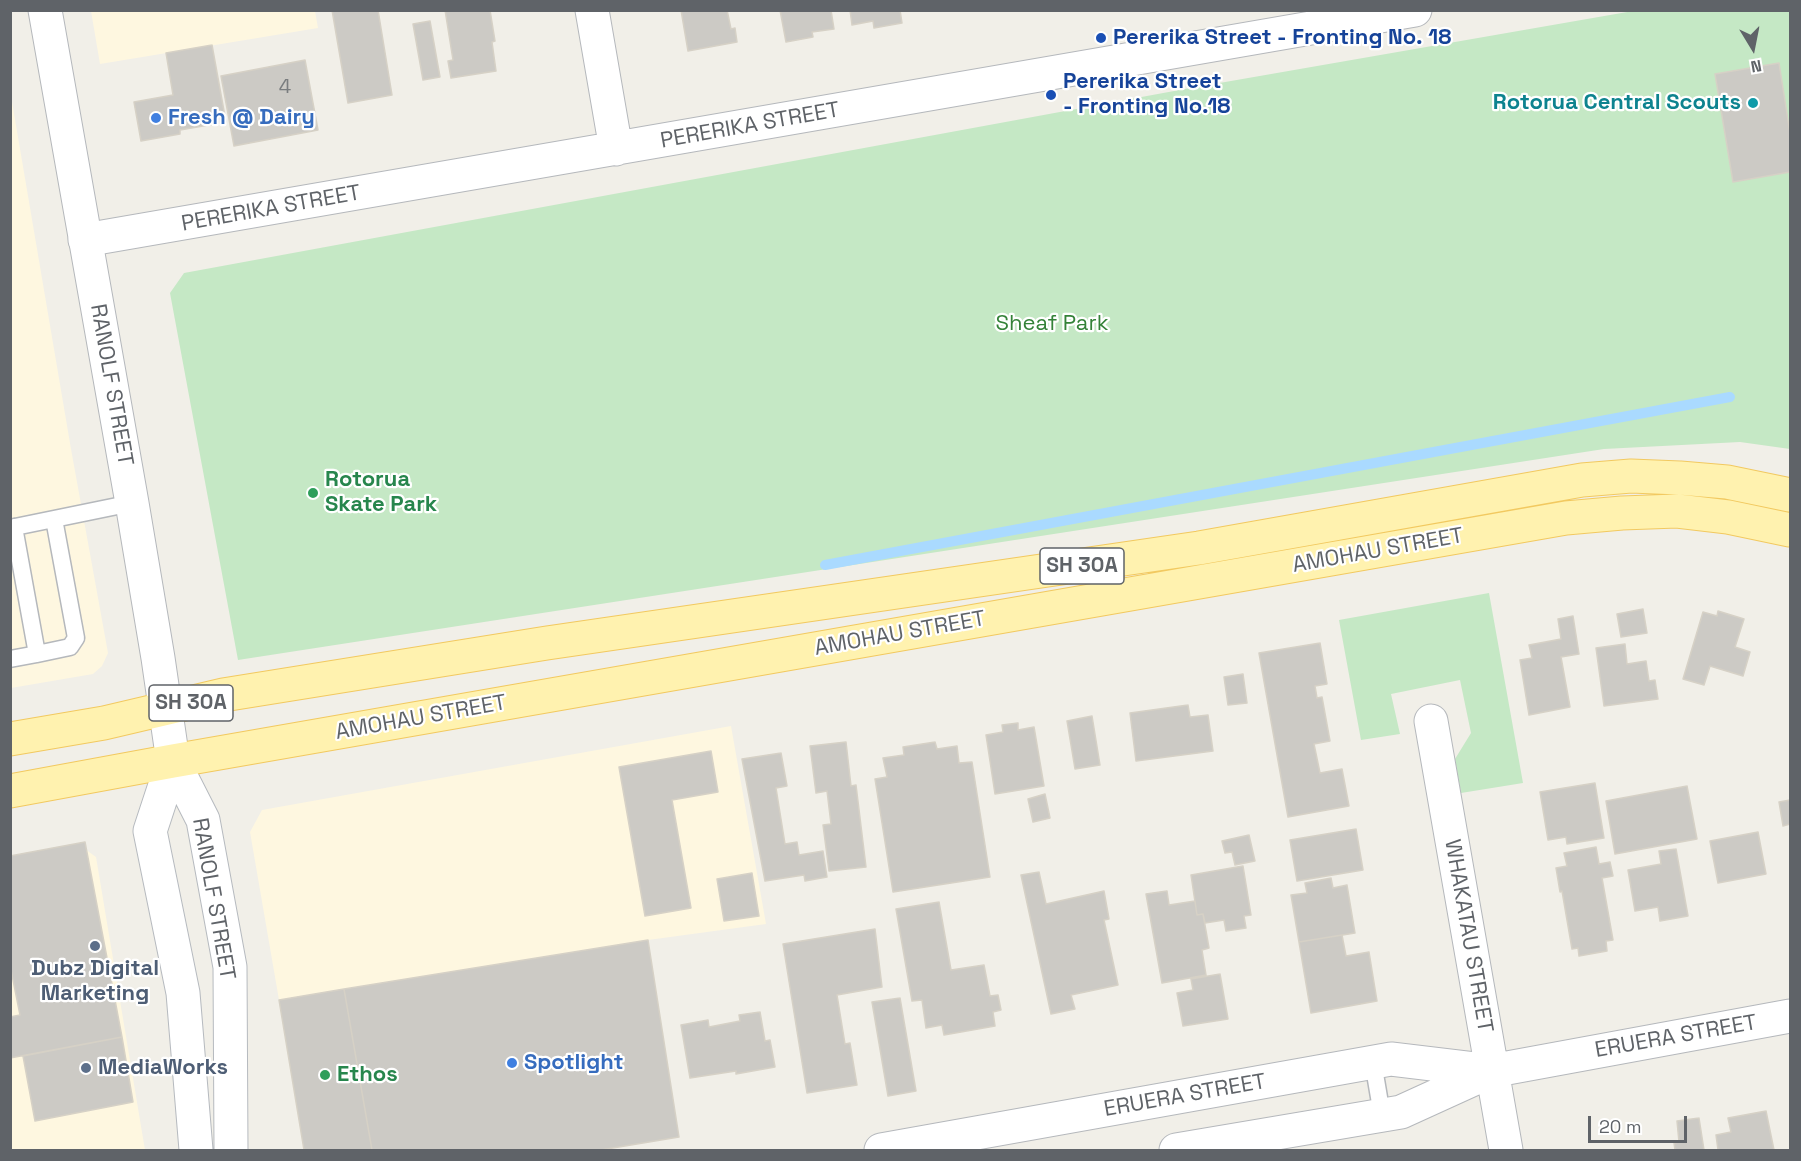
<!DOCTYPE html>
<html>
<head>
<meta charset="utf-8">
<style>
	body { margin:0 }
	#map { position:relative; width:1801px; height:1161px; overflow:hidden; background:#f1efe8; font-family:"Space Grotesk",sans-serif }
	canvas { display:block }
	.frame { position:absolute; inset:0; border:12px solid #5f6368; pointer-events:none }
	.north { position:absolute; left:1723px; top:18px; width:60px; height:60px; -webkit-text-stroke:4px #fff; paint-order:stroke; rotate:170deg; font-size:16px; font-weight:700; line-height:24px; text-align:center; color:#5f6368 }
	.north::after { content:''; display:block; margin:auto; width:21px; height:27px; background:#5f6368; clip-path:polygon(50% 0,100% 100%,50% 72%,0 100%) }
	.scale { position:absolute; left:1588px; top:1116px; width:99px; height:27px; box-sizing:border-box; border:3px solid #5f6368; border-top:0; padding-left:8px; font-size:18px; line-height:21px; white-space:nowrap; color:#5f6368; -webkit-text-stroke:4px #fff; paint-order:stroke }
</style>
</head>
<body>
<div id="map">
<canvas width="1801" height="1161"></canvas>
<div class="frame"></div>
<div class="north">N</div>
<div class="scale">20 m</div>
</div>
<script>
const ctx = document.querySelector('canvas').getContext('2d');
ctx.lineJoin = 'round';
function fill(path, color) { ctx.fillStyle = color; ctx.fill(path, 'evenodd'); }
const toPath = rows => new Path2D(rows.map(r => 'M' + r).join(''));
function stroke(path, color, width, dash) { ctx.strokeStyle = color; ctx.lineWidth = width; ctx.lineCap = dash ? 'butt' : 'round'; ctx.setLineDash(dash || []); ctx.stroke(path); }
function drawText(font, color, halo, rows, align = 'center') {
  ctx.font = font + ' "Space Grotesk",sans-serif'; ctx.lineWidth = 4.5; ctx.setLineDash([]); ctx.textBaseline = 'middle'; ctx.strokeStyle = halo; ctx.fillStyle = color; for (const [text, x, y, turn = 0] of rows) {
    ctx.save(); ctx.translate(x, y); ctx.rotate((+turn || 0) * Math.PI / 180); ctx.textAlign = isNaN(turn) ? turn : align; if (halo) ctx.strokeText(text, 0, 0); ctx.fillText(text, 0, 0); ctx.restore();
  }
}
fill(toPath([
	[91,11,315,11,318,28,100,64],
	[10,90,71,449,108,653,102,666,93,674,11,688],
	[731,726,766,924,648,940,679,1137,601,1150,372,1150,344,989,279,1000,250,832,262,810],
	[78,844,96,857,145,1150,11,1150,11,856]
]), '#fef7e0');
fill(toPath([
	[1633,11,1790,11,1790,449,1740,442,1604,449,238,660,170,293,184,273,1185,89],
	[1489,593,1523,783,1461,793,1455,759,1471,733,1460,680,1391,694,1400,734,1361,740,1339,620]
]), '#c5e8c5');
stroke(toPath([
	[825,565,1730,397]
]), '#aadaff', 10);
const building = toPath([
	[332,10,378,10,392,95,348,103,332,10],
	[445,10,490,10,495,41,492,42,496,71,451,78,448,61,453,60,445,10],
	[681,10,727,10,731,29,735,28,737,42,688,51,681,10],
	[780,10,831,10,834,29,812,32,813,37,786,42,780,10],
	[850,10,900,10,902,23,874,28,873,21,852,25,850,10],
	[430,21,440,77,423,80,413,24,430,21],
	[212,45,226,122,180,130,180,134,141,141,134,102,173,95,166,53,212,45],
	[305,60,318,130,234,146,221,76,305,60],
	[1779,63,1790,133,1790,172,1733,182,1715,74,1779,63],
	[1643,609,1647,633,1621,637,1617,614,1643,609],
	[1718,611,1744,619,1735,647,1750,652,1743,676,1710,666,1704,685,1683,679,1703,612,1717,616,1718,611],
	[1573,616,1579,654,1561,657,1570,707,1529,715,1520,660,1532,658,1529,645,1561,639,1558,619,1573,616],
	[1320,643,1327,684,1315,686,1317,698,1322,697,1330,741,1314,744,1320,773,1342,769,1349,806,1288,817,1259,653,1320,643],
	[1625,644,1627,664,1646,661,1649,681,1655,680,1658,699,1604,706,1596,648,1625,644],
	[1243,674,1247,703,1228,705,1224,677,1243,674],
	[1188,705,1190,717,1208,715,1213,751,1136,761,1130,713,1188,705],
	[1092,716,1100,765,1075,769,1067,721,1092,716],
	[1018,723,1018,730,1034,727,1044,786,995,794,986,735,1003,732,1002,725,1018,723],
	[846,742,851,786,856,785,866,867,829,871,823,825,831,824,827,791,816,793,810,746,846,742],
	[935,742,937,749,957,746,959,763,972,762,990,877,893,892,875,779,887,777,883,758,904,755,903,747,935,742],
	[711,751,718,792,672,800,691,908,645,916,619,767,711,751],
	[781,753,787,786,776,788,785,844,797,842,799,855,823,851,827,877,805,881,804,875,765,881,742,759,781,753],
	[1595,783,1604,838,1567,844,1566,837,1548,840,1540,792,1595,783],
	[1687,786,1697,839,1615,854,1606,801,1687,786],
	[1045,794,1050,818,1033,822,1028,799,1045,794],
	[1790,800,1790,824,1783,826,1779,802,1790,800],
	[1356,829,1363,870,1297,881,1290,840,1356,829],
	[1758,832,1766,874,1718,883,1710,841,1758,832],
	[1249,835,1255,861,1235,865,1232,852,1225,853,1222,841,1249,835],
	[85,842,122,1037,10,1058,10,1017,20,1015,10,965,10,856,85,842],
	[1596,847,1599,864,1610,862,1613,876,1602,878,1613,940,1606,941,1607,951,1579,956,1578,948,1572,949,1562,891,1560,892,1556,868,1567,866,1564,853,1596,847],
	[1676,849,1688,916,1660,921,1658,907,1635,911,1628,870,1661,864,1659,851,1676,849],
	[1243,866,1251,915,1244,916,1246,928,1226,931,1224,920,1205,923,1203,914,1197,915,1191,875,1243,866],
	[1039,872,1046,904,1104,891,1109,919,1104,920,1118,985,1071,995,1075,1009,1051,1014,1021,875,1039,872],
	[752,873,759,916,724,921,717,879,752,873],
	[1331,878,1333,888,1347,885,1355,933,1299,942,1291,895,1307,893,1305,883,1331,878],
	[1167,891,1169,905,1195,901,1197,915,1203,914,1209,948,1202,950,1206,975,1162,983,1146,894,1167,891],
	[939,902,951,970,984,965,990,996,998,995,1001,1010,993,1012,995,1026,944,1035,942,1025,926,1028,922,1000,912,1001,896,909,939,902],
	[875,929,882,987,837,995,845,1044,850,1043,857,1085,807,1093,783,944,875,929],
	[1342,935,1346,956,1369,952,1377,1001,1311,1013,1299,942,1342,935],
	[648,940,679,1137,601,1150,372,1150,344,989,648,940],
	[1220,974,1228,1019,1183,1026,1177,993,1193,990,1191,979,1220,974],
	[344,989,372,1150,304,1150,279,1000,344,989],
	[900,998,916,1091,888,1096,872,1002,900,998],
	[760,1012,765,1041,770,1040,775,1067,736,1074,736,1071,690,1078,681,1025,708,1020,709,1027,740,1021,739,1015,760,1012],
	[122,1037,133,1102,35,1121,23,1056,122,1037],
	[1766,1111,1774,1150,1718,1150,1716,1135,1731,1132,1728,1118,1766,1111],
	[1699,1118,1704,1150,1675,1150,1674,1143,1679,1142,1677,1121,1699,1118]
]);
fill(building, '#cccac5');
stroke(building, '#d6d1c6', 1.5);
const service = toPath([
	[10,528,132,503],
	[37,654,70,647,76,638,54,519],
	[10,659,37,654,14,527],
	[1373,1062,1382,1115]
]);
const minor = toPath([
	[592,10,616,149],
	[85,240,1415,10],
	[1431,721,1506,1150],
	[881,1150,1391,1059,1491,1071],
	[1176,1150,1401,1112,1491,1071,1790,1016]
]);
const tertiary = toPath([
	[45,10,132,503,158,658,173,761]
]);
const secondary = toPath([
	[173,761,203,820,230,967,231,1150],
	[173,761,150,831,183,993,196,1150]
]);
const primary = toPath([
	[10,739,104,723,223,695,547,643,1199,548,1582,480,1631,476,1680,478,1727,482,1790,495],
	[10,791,173,761,1566,518,1622,513,1677,511,1728,517,1790,530]
]);
stroke(service, '#b5b8bc', 19);
stroke(minor, '#b5b8bc', 35);
stroke(tertiary, '#b5b8bc', 35);
stroke(secondary, '#b6babf', 35);
stroke(primary, '#f2c960', 35);
stroke(service, '#fff', 16);
stroke(minor, '#fff', 33);
stroke(tertiary, '#fff', 33);
stroke(secondary, '#fff', 33);
stroke(primary, '#fff2af', 33);
for (const [x, y, r, color] of [
	[1101,38,6,"#1a4fb4"],
	[1051,95,6,"#1a4fb4"],
	[1753,103,6,"#0f9aa8"],
	[156,118,6,"#3f7fe0"],
	[313,493,6,"#2e9e5b"],
	[95,946,6,"#5c6f8a"],
	[512,1063,6,"#3f7fe0"],
	[86,1068,6,"#5c6f8a"],
	[325,1075,6,"#2e9e5b"]
]) { const dot = new Path2D(); dot.arc(x, y, r, 0, 2 * Math.PI); ctx.fillStyle = color; ctx.fill(dot); stroke(dot, '#fff', 2); }
drawText('20px', '#7a7d7f', null, [
	["4",285,88]
]);
for (const [x, y, w] of [
	[1082,566,84],
	[191,703,84]
]) { const box = new Path2D(); box.roundRect(x - w / 2, y - 18, w, 36, 4.5); ctx.fillStyle = '#fff'; ctx.fill(box); stroke(box, '#5f6368', 1.5); }
drawText('bold 21px', '#5f6368', null, [
	["SH 30A",1082,566],
	["SH 30A",191,703]
]);
drawText('bold 22px', '#164399', '#fff', [
	["Pererika Street - Fronting No. 18",1113,38],
	["Pererika Street",1063,82],
	["- Fronting No.18",1063,107]
], 'left');
drawText('bold 22px', '#0d838f', '#fff', [
	["Rotorua Central Scouts",1741,103]
], 'right');
drawText('bold 22px', '#366cbe', '#fff', [
	["Fresh @ Dairy",168,118],
	["Spotlight",524,1063]
], 'left');
drawText('22px', '#5f6368', '#fff', [
	["PERERIKA STREET",750,126,-10],
	["PERERIKA STREET",271,209,-10],
	["RANOLF STREET",111,385,80],
	["AMOHAU STREET",1378,551,-10],
	["AMOHAU STREET",900,634,-10],
	["AMOHAU STREET",421,718,-10],
	["RANOLF STREET",213,899,80],
	["WHAKATAU STREET",1468,936,80],
	["ERUERA STREET",1676,1037,-10],
	["ERUERA STREET",1185,1096,-10]
]);
drawText('22px', '#348238', '#fff', [
	["Sheaf Park",1052,324]
]);
drawText('bold 22px', '#27864d', '#fff', [
	["Rotorua",325,480],
	["Skate Park",325,505],
	["Ethos",337,1075]
], 'left');
drawText('bold 22px', '#4e5e75', '#fff', [
	["Dubz Digital",95,969],
	["Marketing",95,994],
	["MediaWorks",98,1068,"left"]
]);
</script>
</body>
</html>
